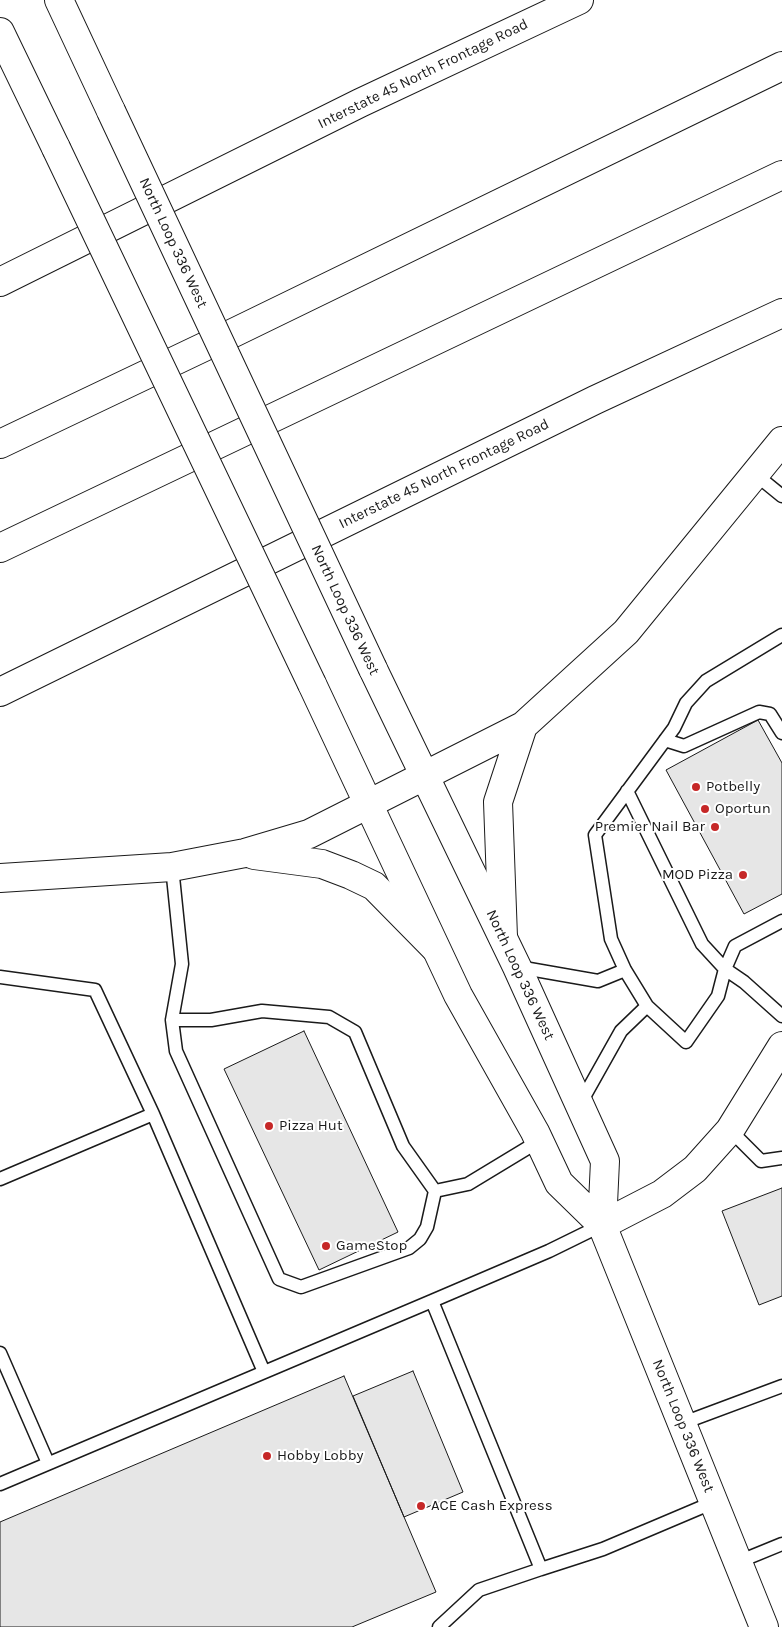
<!DOCTYPE html>
<html>
<head>
<meta charset="utf-8">
<style>
	body { margin:0 }
	canvas { display:block; background:#fff }
</style>
</head>
<body>
<canvas width="782" height="1627"></canvas>
<script>
const ctx = document.querySelector('canvas').getContext('2d');
ctx.lineJoin = 'round';
function fill(path, color) { ctx.fillStyle = color; ctx.fill(path, 'evenodd'); }
const toPath = rows => new Path2D(rows.map(r => 'M' + r).join(''));
function stroke(path, color, width, dash) { ctx.strokeStyle = color; ctx.lineWidth = width; ctx.lineCap = dash ? 'butt' : 'round'; ctx.setLineDash(dash || []); ctx.stroke(path); }
function drawText(font, color, halo, rows, align = 'center') {
  ctx.font = font + ' Karla,sans-serif'; ctx.lineWidth = 4; ctx.setLineDash([]); ctx.textBaseline = 'middle'; ctx.strokeStyle = halo; ctx.fillStyle = color; for (const [text, x, y, turn = 0] of rows) {
    ctx.save(); ctx.translate(x, y); ctx.rotate((+turn || 0) * Math.PI / 180); ctx.textAlign = isNaN(turn) ? turn : align; if (halo) ctx.strokeText(text, 0, 0); ctx.fillText(text, 0, 0); ctx.restore();
  }
}
const building = toPath([
	[758,720,782,763,782,894,744,914,666,770,758,720],
	[304,1031,398,1232,319,1270,224,1069,304,1031],
	[782,1188,782,1296,759,1305,722,1211,782,1188],
	[413,1371,463,1492,404,1517,353,1396,413,1371],
	[344,1376,436,1592,352,1627,0,1627,0,1522,344,1376]
]);
fill(building, '#e6e6e6');
stroke(building, '#1a1a1a', 1);
const service = toPath([
	[755,474,782,496],
	[782,635,706,681,686,703,674,728,595,835,611,939,625,970,647,1006,686,1042,718,996,725,969,735,946,782,921],
	[665,740,684,746,759,712,770,714,782,733],
	[627,791,702,944,725,969,744,982,782,1016],
	[172,867,182,964,172,1020,211,1020,262,1011,329,1017,355,1032,403,1146,435,1191,468,1184,539,1141],
	[518,967,598,981,625,970],
	[0,977,95,990,153,1114,264,1372],
	[172,1020,176,1051,279,1279,301,1287,409,1248,420,1239,427,1227,435,1191],
	[580,1104,621,1031,647,1006],
	[730,1130,761,1161,782,1158],
	[0,1179,153,1114],
	[602,1225,549,1251,432,1301,541,1569,603,1549,714,1502],
	[0,1353,48,1463],
	[683,1423,782,1386],
	[0,1484,432,1301],
	[738,1562,782,1544],
	[439,1627,479,1590,541,1569]
]);
const tertiary = toPath([
	[602,1225,662,1194,695,1169,730,1130,782,1046]
]);
const secondary = toPath([
	[0,282,360,103,579,0],
	[0,692,595,400,782,313],
	[254,855,322,864,351,875,374,886,435,948],
	[0,878,172,867,245,853,309,834,523,726,626,632,782,441],
	[503,937,498,802,523,726]
]);
const primary = toPath([
	[59,0,111,111],
	[0,32,56,148],
	[373,669,517,967,605,1161,602,1225],
	[312,684,458,995,535,1132,559,1183,602,1225,764,1627]
]);
const motorway = toPath([
	[0,444,227,336,782,66],
	[0,548,782,175]
]);
stroke(service, '#1a1a1a', 15);
stroke(tertiary, '#1a1a1a', 30);
stroke(secondary, '#1a1a1a', 30);
stroke(primary, '#1a1a1a', 30);
stroke(motorway, '#1a1a1a', 30);
stroke(service, '#fff', 12);
stroke(tertiary, '#fff', 28);
stroke(secondary, '#fff', 28);
stroke(primary, '#fff', 28);
stroke(motorway, '#fff', 28);
const primaryBridge = toPath([
	[111,111,373,669],
	[56,148,312,684]
]);
stroke(primaryBridge, '#1a1a1a', 30, []);
stroke(primaryBridge, '#fff', 28);
for (const [x, y, r, color] of [
	[696,787,5,"#c62828"],
	[705,809,5,"#c62828"],
	[715,827,5,"#c62828"],
	[743,875,5,"#c62828"],
	[269,1126,5,"#c62828"],
	[326,1246,5,"#c62828"],
	[267,1456,5,"#c62828"],
	[421,1506,5,"#c62828"]
]) { const dot = new Path2D(); dot.arc(x, y, r, 0, 2 * Math.PI); ctx.fillStyle = color; ctx.fill(dot); stroke(dot, '#fff', 2); }
drawText('15px', '#1a1a1a', '#fff', [
	["Interstate 45 North Frontage Road",423,74,-26],
	["North Loop 336 West",173,243,65],
	["Interstate 45 North Frontage Road",444,474,-26],
	["North Loop 336 West",345,610,65],
	["North Loop 336 West",520,975,65],
	["North Loop 336 West",683,1426,68]
]);
drawText('15px', '#1a1a1a', '#fff', [
	["Potbelly",706,787],
	["Oportun",715,809],
	["Premier Nail Bar",705,827,"right"],
	["MOD Pizza",733,875,"right"],
	["Pizza Hut",279,1126],
	["GameStop",336,1246],
	["Hobby Lobby",277,1456],
	["ACE Cash Express",431,1506]
], 'left');
</script>
</body>
</html>
